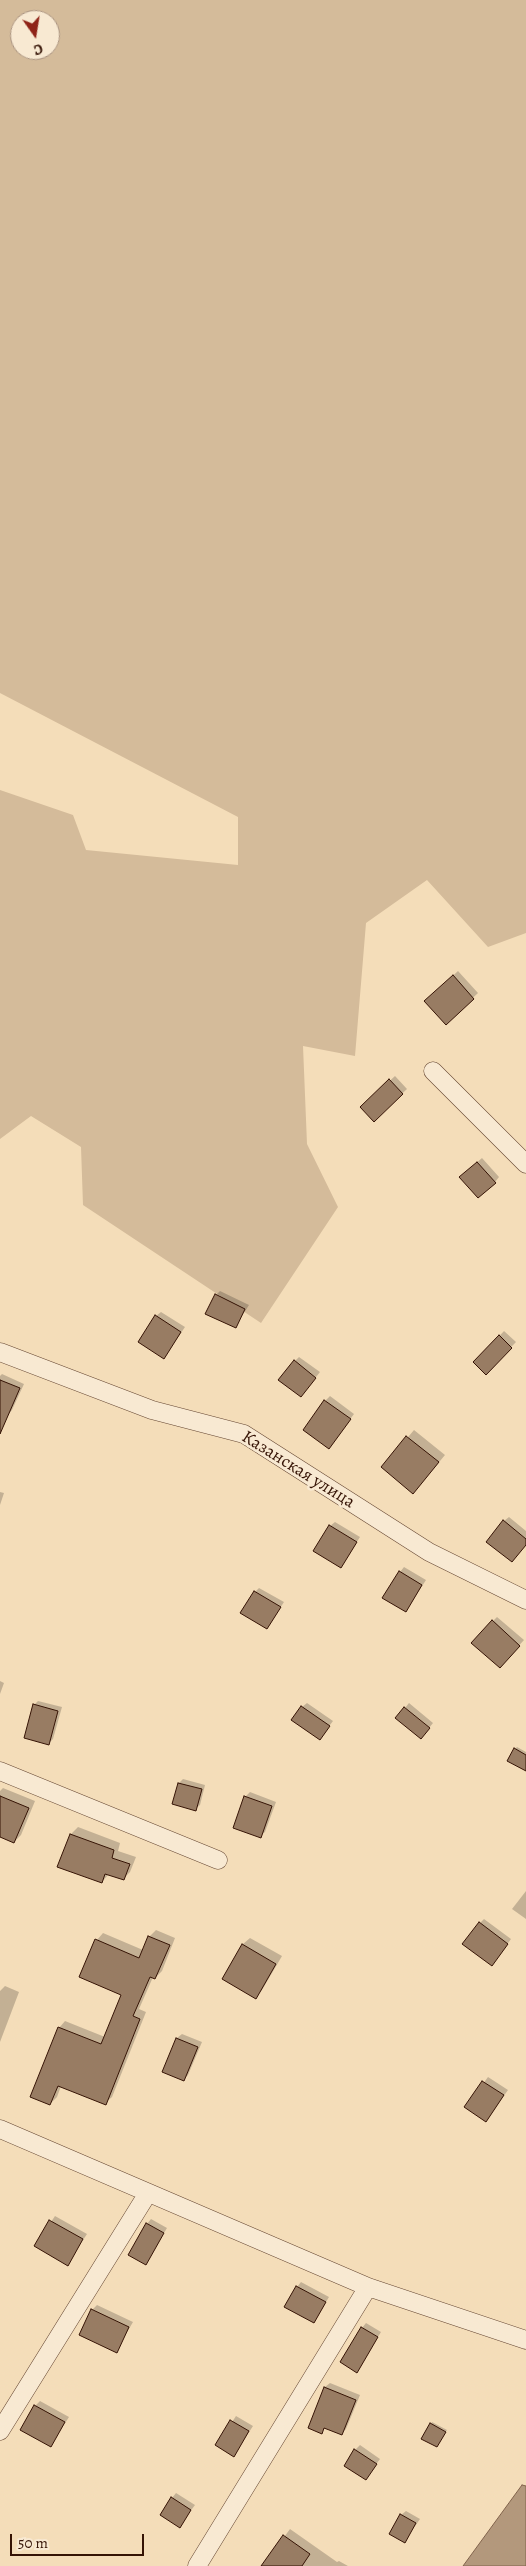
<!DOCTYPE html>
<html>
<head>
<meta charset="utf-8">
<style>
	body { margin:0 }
	#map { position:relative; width:526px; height:2566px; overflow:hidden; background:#f4ddb9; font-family:Alegreya,serif }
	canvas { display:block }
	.north { position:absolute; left:10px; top:10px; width:50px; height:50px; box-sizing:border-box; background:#f8e9d2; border:1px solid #aa9380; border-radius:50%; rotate:167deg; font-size:14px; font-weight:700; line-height:20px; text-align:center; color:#351305 }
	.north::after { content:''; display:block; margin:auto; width:18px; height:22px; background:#8f2418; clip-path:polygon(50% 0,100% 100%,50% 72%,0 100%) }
	.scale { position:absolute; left:10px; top:2534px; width:134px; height:22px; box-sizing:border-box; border:2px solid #351305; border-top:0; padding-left:6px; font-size:15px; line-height:18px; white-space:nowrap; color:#351305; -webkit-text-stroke:4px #f8e9d2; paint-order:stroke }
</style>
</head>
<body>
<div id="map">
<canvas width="526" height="2566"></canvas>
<div class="north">С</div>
<div class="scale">50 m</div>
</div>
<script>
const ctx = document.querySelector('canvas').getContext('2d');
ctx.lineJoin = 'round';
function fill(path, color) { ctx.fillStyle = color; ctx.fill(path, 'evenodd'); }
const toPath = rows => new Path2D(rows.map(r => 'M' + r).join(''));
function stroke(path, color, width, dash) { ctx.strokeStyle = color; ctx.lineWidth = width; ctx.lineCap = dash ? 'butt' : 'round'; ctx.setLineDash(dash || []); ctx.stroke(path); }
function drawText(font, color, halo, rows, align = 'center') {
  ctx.font = font + ' Alegreya,serif'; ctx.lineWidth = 5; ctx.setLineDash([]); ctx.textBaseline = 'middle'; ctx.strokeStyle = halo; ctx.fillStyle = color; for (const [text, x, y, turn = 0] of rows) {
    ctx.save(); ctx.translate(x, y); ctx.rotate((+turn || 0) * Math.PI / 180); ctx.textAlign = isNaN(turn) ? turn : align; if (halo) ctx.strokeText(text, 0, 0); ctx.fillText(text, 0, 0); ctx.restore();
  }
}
fill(toPath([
	[0,0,526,0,526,933,488,947,427,880,366,923,355,1056,303,1046,307,1144,338,1207,261,1323,83,1205,81,1147,31,1116,0,1139,0,790,73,815,86,850,238,865,238,817,0,693],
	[20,20,50,20,50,50,20,50]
]), '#d4bb9a');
const water = toPath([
	[522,2485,526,2486,526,2566,463,2566,522,2485]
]);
fill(water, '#b3987c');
stroke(water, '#81634c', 1);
fill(toPath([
	[458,971,478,993,446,1023,426,1001],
	[395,1076,407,1089,374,1120,362,1107],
	[482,1158,499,1177,495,1182,465,1173],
	[220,1291,249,1305,235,1327,216,1295],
	[161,1312,185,1327,164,1358,156,1316],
	[504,1331,516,1342,486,1373,475,1362],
	[299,1357,320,1372,305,1391,295,1361],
	[2,1374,24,1384,12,1410,8,1415,0,1411,0,1376],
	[330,1396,354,1414,329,1448,325,1401],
	[414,1430,445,1455,420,1485,383,1467],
	[0,1492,4,1493,0,1505],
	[509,1517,526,1531,526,1544,504,1521],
	[335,1522,360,1537,341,1566,330,1526],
	[404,1567,426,1580,406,1611,400,1572],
	[259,1588,284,1602,267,1628,255,1592],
	[497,1617,524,1640,504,1662,493,1621],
	[0,1681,4,1683,0,1694],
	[38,1701,62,1707,53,1739,49,1743,34,1705],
	[307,1703,333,1721,320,1738,302,1707],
	[409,1703,433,1723,425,1733,405,1708],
	[517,1747,526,1752,526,1770,515,1749],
	[183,1779,205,1785,200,1805,195,1809,179,1783],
	[3,1788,35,1801,21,1835,14,1842,0,1836,0,1791],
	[250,1792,276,1802,265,1832,260,1836,245,1797],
	[78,1827,120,1843,118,1851,136,1857,130,1872,123,1879,108,1875,102,1882,59,1866,71,1834],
	[526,1891,526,1919,512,1909],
	[484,1919,511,1939,496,1960,480,1923],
	[156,1930,175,1938,162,1971,155,1978,153,1977,139,2009,146,2012,112,2097,105,2103,61,2086,57,2097,50,2104,59,2028,65,2021,105,2037,122,1994,80,1976,97,1940,103,1933,143,1950,149,1937],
	[250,1938,282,1956,262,1990,256,1997,223,1978,243,1944],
	[5,1986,19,1992,0,2042,0,1991],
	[182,2034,202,2042,188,2075,183,2080,164,2071,177,2038],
	[488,2077,508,2090,486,2121,466,2107],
	[55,2216,87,2234,67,2264,35,2246],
	[151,2219,167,2228,146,2263,147,2224],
	[301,2282,329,2297,314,2322,297,2287],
	[97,2305,133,2322,116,2351,92,2310],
	[366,2323,381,2332,357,2371,362,2328],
	[330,2383,360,2395,346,2429,342,2433,326,2427,321,2432,309,2428,325,2387],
	[40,2401,69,2417,51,2445,35,2406],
	[236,2416,253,2426,234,2455,217,2445],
	[432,2422,447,2430,437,2446,431,2424],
	[360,2445,380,2459,366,2478,355,2450],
	[176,2493,195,2505,183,2521,172,2498],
	[406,2511,420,2519,404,2542,401,2515],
	[290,2529,337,2562,339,2561,348,2566,263,2566]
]), '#0003');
const building = toPath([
	[453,975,474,999,446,1025,424,1001,453,975],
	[389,1079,403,1094,374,1122,360,1107,389,1079],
	[477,1162,496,1183,478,1198,459,1177,477,1162],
	[215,1294,245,1309,236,1328,205,1314,215,1294],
	[155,1315,181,1332,164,1359,138,1342,155,1315],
	[499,1335,512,1348,486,1375,473,1362,499,1335],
	[294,1360,316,1378,301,1397,278,1380,294,1360],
	[0,1380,20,1388,0,1434,0,1380],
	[324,1400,351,1419,329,1449,303,1430,324,1400],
	[406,1436,439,1462,413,1494,381,1467,406,1436],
	[503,1520,526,1539,526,1545,512,1562,486,1542,503,1520],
	[329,1525,357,1542,341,1568,313,1551,329,1525],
	[399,1571,422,1585,406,1612,382,1598,399,1571],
	[254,1591,281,1607,267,1629,240,1613,254,1591],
	[492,1620,520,1646,500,1668,471,1643,492,1620],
	[33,1704,58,1711,49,1745,24,1738,33,1704],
	[301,1706,330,1726,320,1740,291,1720,301,1706],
	[404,1707,430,1728,421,1739,395,1718,404,1707],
	[514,1748,526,1755,526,1771,507,1761,514,1748],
	[178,1783,202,1789,196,1811,172,1804,178,1783],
	[0,1796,29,1808,14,1843,0,1837,0,1796],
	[244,1796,272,1806,261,1838,233,1828,244,1796],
	[70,1834,114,1850,112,1858,130,1864,124,1880,105,1874,102,1883,57,1867,70,1834],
	[479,1922,508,1944,492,1966,462,1944,479,1922],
	[148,1936,170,1945,155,1979,150,1977,133,2016,140,2019,106,2105,58,2086,50,2105,30,2097,58,2027,101,2044,121,1995,79,1977,95,1939,139,1958,148,1936],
	[242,1944,276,1964,256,1999,222,1979,242,1944],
	[176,2038,198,2047,184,2081,162,2072,176,2038],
	[482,2081,504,2095,486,2122,464,2107,482,2081],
	[49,2220,83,2239,68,2266,34,2246,49,2220],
	[146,2223,164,2233,146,2265,128,2255,146,2223],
	[296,2286,326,2302,314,2323,284,2307,296,2286],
	[91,2309,129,2327,117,2353,79,2335,91,2309],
	[361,2327,378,2337,357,2373,340,2362,361,2327],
	[324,2387,356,2400,342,2435,324,2428,322,2434,308,2428,324,2387],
	[34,2405,65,2422,51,2447,20,2430,34,2405],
	[230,2420,249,2431,234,2457,215,2445,230,2420],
	[430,2423,446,2432,437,2447,421,2439,430,2423],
	[354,2449,377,2464,366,2480,344,2466,354,2449],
	[171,2497,191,2510,180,2528,160,2515,171,2497],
	[400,2514,416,2523,405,2543,389,2534,400,2514],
	[283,2535,310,2554,302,2566,261,2566,283,2535]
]);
fill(building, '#987c63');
stroke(building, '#351305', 1);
const minor = toPath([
	[433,1071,526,1164],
	[0,1352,152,1410,244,1434,429,1552,526,1600],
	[0,1771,218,1860],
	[0,2129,368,2287,526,2340],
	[0,2431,148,2193],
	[197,2566,368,2287]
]);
stroke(minor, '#654632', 19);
stroke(minor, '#f8e9d2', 18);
drawText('18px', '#351305', '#f8e9d2', [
	["Казанская улица",298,1470,32]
]);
</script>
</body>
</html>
